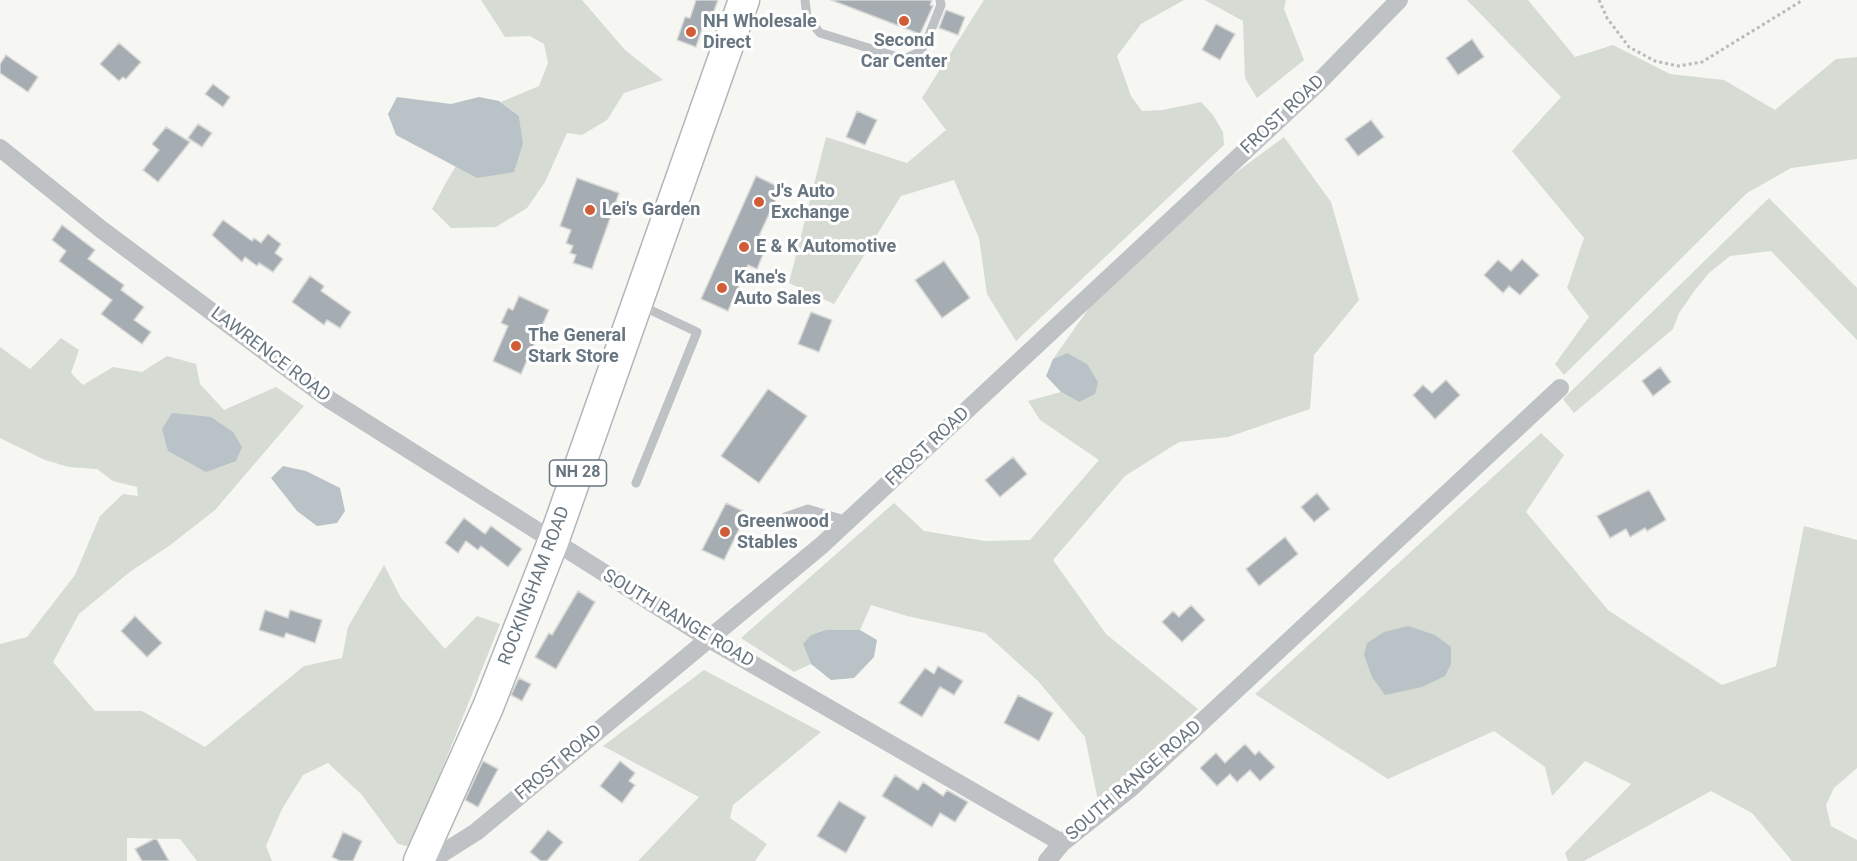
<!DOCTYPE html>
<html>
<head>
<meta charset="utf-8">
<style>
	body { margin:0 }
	canvas { display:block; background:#f6f6f3 }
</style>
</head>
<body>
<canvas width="1857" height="861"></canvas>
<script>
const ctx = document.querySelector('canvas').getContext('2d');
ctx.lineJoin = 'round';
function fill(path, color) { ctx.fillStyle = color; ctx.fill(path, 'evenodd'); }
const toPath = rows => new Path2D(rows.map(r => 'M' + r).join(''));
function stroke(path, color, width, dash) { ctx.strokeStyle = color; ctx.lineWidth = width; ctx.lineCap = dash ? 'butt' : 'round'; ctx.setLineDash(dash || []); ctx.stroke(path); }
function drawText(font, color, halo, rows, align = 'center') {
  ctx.font = font + ' Roboto,sans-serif'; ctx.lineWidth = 6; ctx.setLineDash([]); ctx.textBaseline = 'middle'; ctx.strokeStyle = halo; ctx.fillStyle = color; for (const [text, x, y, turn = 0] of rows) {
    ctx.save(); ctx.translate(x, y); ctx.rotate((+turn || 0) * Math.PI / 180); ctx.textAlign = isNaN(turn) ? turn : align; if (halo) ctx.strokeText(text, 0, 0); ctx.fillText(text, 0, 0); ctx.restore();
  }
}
fill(toPath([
	[481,0,582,0,625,50,663,80,624,93,607,120,582,135,567,133,545,182,527,208,496,227,451,228,432,209,448,179,456,166,477,178,523,143,519,116,501,102,539,86,548,63,544,44,530,36,505,37],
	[984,0,1184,0,1141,24,1117,56,1131,96,1142,111,1163,110,1201,102,1213,115,1223,132,1224,145,1016,341,987,294,979,238,954,180,901,196,834,304,789,283,826,137,907,163,946,130,922,98],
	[1205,0,1286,0,1284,9,1304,60,1257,98,1245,78,1243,21],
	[1467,0,1528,0,1575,57,1613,45,1670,74,1724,80,1775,110,1836,59,1857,57,1857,159,1791,168,1747,193,1564,375,1555,364,1589,317,1567,288,1584,238,1512,151,1561,97],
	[1284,137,1331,202,1359,300,1314,355,1310,409,1228,437,1179,442,1125,476,1053,560,1106,634,1198,709,1098,801,1085,737,1038,681,985,633,907,616,871,605,860,630,826,630,803,644,811,664,794,672,741,638,894,503,924,531,985,541,1030,540,1099,460,1040,420,1028,401,1061,392,1079,402,1067,353,1053,359,1094,301,1234,174],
	[1769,198,1857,288,1857,340,1771,251,1730,256,1709,273,1695,290,1679,313,1673,329,1574,413,1563,399],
	[61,338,79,350,71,373,83,385,113,367,142,372,167,356,196,364,200,384,224,410,276,387,304,406,215,510,169,546,131,571,79,614,53,662,95,711,142,711,205,747,304,666,342,658,348,627,384,565,401,598,445,649,477,616,500,624,411,847,398,844,362,795,328,763,303,775,282,809,266,846,272,861,197,861,180,839,127,838,127,861,0,861,0,644,27,637,75,575,100,516,123,494,138,496,137,487,113,481,97,469,69,467,45,460,0,438,0,347,30,369],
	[1541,433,1564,455,1526,512,1608,610,1722,685,1776,666,1804,526,1857,540,1857,768,1834,788,1826,805,1831,826,1857,840,1857,861,1792,861,1752,813,1711,791,1584,861,1568,861,1565,853,1631,784,1585,761,1552,796,1545,767,1494,731,1388,779,1255,694],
	[704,670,821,732,733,805,730,818,767,844,755,861,638,861,699,797,603,746]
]), '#d6dbd3');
fill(toPath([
	[397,97,451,104,479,97,499,101,519,116,523,143,514,172,477,178,396,135,388,114],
	[1067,353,1087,364,1098,382,1095,394,1079,402,1061,392,1046,376,1053,359],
	[172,413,211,417,233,432,242,447,236,461,206,472,168,451,162,429],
	[283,466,306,471,340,488,345,511,337,523,317,526,297,511,271,478],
	[1408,626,1435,635,1451,647,1451,664,1445,676,1422,687,1385,695,1372,677,1364,655,1367,643,1384,632],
	[826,630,860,630,877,640,874,657,854,678,831,680,811,664,803,644,811,635]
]), '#b9c2c7');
const building = toPath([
	[696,0,718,0,709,25,704,23,696,47,677,40,685,17,690,18,696,0],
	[831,0,932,0,930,5,933,6,920,34,831,0],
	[946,10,965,17,958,35,939,28,946,10],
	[1216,24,1235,34,1220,60,1202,50,1216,24],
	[1472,39,1484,57,1458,75,1446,58,1472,39],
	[119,43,141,62,126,79,123,77,119,81,100,64,119,43],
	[6,55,38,77,28,92,0,73,0,64,6,55],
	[213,84,230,97,223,107,205,94,213,84],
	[857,111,877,120,865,145,846,137,857,111],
	[1371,120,1384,137,1358,156,1345,139,1371,120],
	[198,124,212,133,202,147,188,138,198,124],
	[166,127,190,142,158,182,143,170,159,150,152,144,166,127],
	[756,176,781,188,758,238,768,242,757,269,748,265,728,311,701,299,756,176],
	[577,178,619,193,592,269,573,263,576,255,570,253,573,246,566,243,571,230,560,226,577,178],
	[223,220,252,241,254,238,261,243,268,234,281,244,275,253,283,259,273,272,259,263,257,266,245,257,242,262,212,235,223,220],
	[62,225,95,250,88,259,124,285,121,290,144,307,134,320,151,332,142,344,101,314,112,300,59,261,66,251,52,240,62,225],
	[1522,259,1539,275,1520,295,1509,286,1503,293,1484,275,1498,260,1511,271,1522,259],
	[944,261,970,298,942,318,915,280,944,261],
	[310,276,324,286,321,291,351,312,340,328,327,320,324,325,292,302,310,276],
	[519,296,549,310,521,374,493,361,508,326,501,323,508,308,513,310,519,296],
	[811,312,832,320,819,352,798,344,811,312],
	[1660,367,1671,382,1653,396,1642,381,1660,367],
	[1446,380,1460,395,1435,419,1413,395,1423,385,1432,393,1446,380],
	[768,389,807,416,759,483,721,456,768,389],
	[1013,457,1027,474,1000,497,985,480,1013,457],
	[1649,490,1666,520,1647,531,1645,528,1630,537,1626,529,1610,538,1597,516,1649,490],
	[1317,493,1330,509,1314,522,1301,507,1317,493],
	[726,503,747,513,724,560,702,550,726,503],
	[464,518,485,534,491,526,522,549,508,567,481,546,478,550,466,541,458,553,445,543,464,518],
	[1285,537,1298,554,1259,586,1246,569,1285,537],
	[578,591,595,602,556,669,535,657,549,633,552,635,578,591],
	[1191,605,1205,620,1182,642,1162,622,1173,611,1179,617,1191,605],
	[265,610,288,618,290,610,322,620,315,643,286,633,284,638,259,630,265,610],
	[135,616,162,643,147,657,121,631,135,616],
	[938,666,963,681,954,695,940,687,922,717,899,703,925,668,934,674,938,666],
	[519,678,531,684,522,701,511,695,519,678],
	[1018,695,1053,713,1039,741,1004,723,1018,695],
	[1245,744,1255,755,1259,751,1275,767,1260,781,1250,770,1237,782,1230,774,1217,786,1200,768,1216,753,1225,763,1245,744],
	[483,761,498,769,478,807,465,800,483,761],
	[620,761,635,773,629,781,635,785,622,803,600,786,620,761],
	[895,775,918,790,923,782,943,796,947,790,968,802,955,822,940,813,932,827,882,796,895,775],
	[839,801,866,817,846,853,817,836,839,801],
	[548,830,563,842,547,861,541,861,530,852,548,830],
	[343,832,362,841,353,861,340,861,332,857,343,832],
	[156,838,169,861,142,861,135,849,156,838]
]);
fill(building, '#a6adb2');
stroke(building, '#d8d8d6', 1.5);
const primary = toPath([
	[419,861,488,707,553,542,744,0]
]);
stroke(primary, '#b2b6b9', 33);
stroke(toPath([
	[1599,0,1607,18,1629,47,1655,61,1678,66,1702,62,1803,0]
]), '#b8bbbd', 3, [3, 3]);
stroke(toPath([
	[805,0,807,17,820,33,904,59,917,53,925,45,941,5,940,0],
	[636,483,697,332,642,306],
	[785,517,808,509,848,521]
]), '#bec2c5', 9);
stroke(toPath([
	[0,148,102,230,330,400,709,639,1062,843,1131,788,1560,388],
	[430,861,476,832,822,545,1317,84,1399,0],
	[1047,861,1062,843]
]), '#bec2c5', 18);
stroke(primary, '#fff', 30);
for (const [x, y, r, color] of [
	[904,21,6,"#d15c38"],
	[691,32,6,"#d15c38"],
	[759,202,6,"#d15c38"],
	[590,210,6,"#d15c38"],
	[744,247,6,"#d15c38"],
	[722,288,6,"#d15c38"],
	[516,346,6,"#d15c38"],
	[725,532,6,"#d15c38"]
]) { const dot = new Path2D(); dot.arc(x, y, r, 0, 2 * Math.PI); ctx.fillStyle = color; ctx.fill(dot); stroke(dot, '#fff', 2); }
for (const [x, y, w] of [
	[578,473,57]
]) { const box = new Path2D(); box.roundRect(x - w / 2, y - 13, w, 26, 4.5); ctx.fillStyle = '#fff'; ctx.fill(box); stroke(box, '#687681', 1.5); }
drawText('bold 16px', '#687681', null, [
	["NH 28",578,473]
]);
drawText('bold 18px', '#687681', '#fff', [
	["NH Wholesale",703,22],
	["Direct",703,43],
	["Second",904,41,"center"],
	["Car Center",904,62,"center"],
	["J's Auto",771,192],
	["Exchange",771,213],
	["Lei's Garden",602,210],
	["E & K Automotive",756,247],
	["Kane's",734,278],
	["Auto Sales",734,299],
	["The General",528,336],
	["Stark Store",528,357],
	["Greenwood",737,522],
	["Stables",737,543]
], 'left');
drawText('18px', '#687681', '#fff', [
	["FROST ROAD",1283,115,-43],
	["LAWRENCE ROAD",270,355,37],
	["FROST ROAD",928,447,-43],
	["ROCKINGHAM ROAD",535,586,-69],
	["SOUTH RANGE ROAD",678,619,31],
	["FROST ROAD",559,763,-40],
	["SOUTH RANGE ROAD",1134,781,-41]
]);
</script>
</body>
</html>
